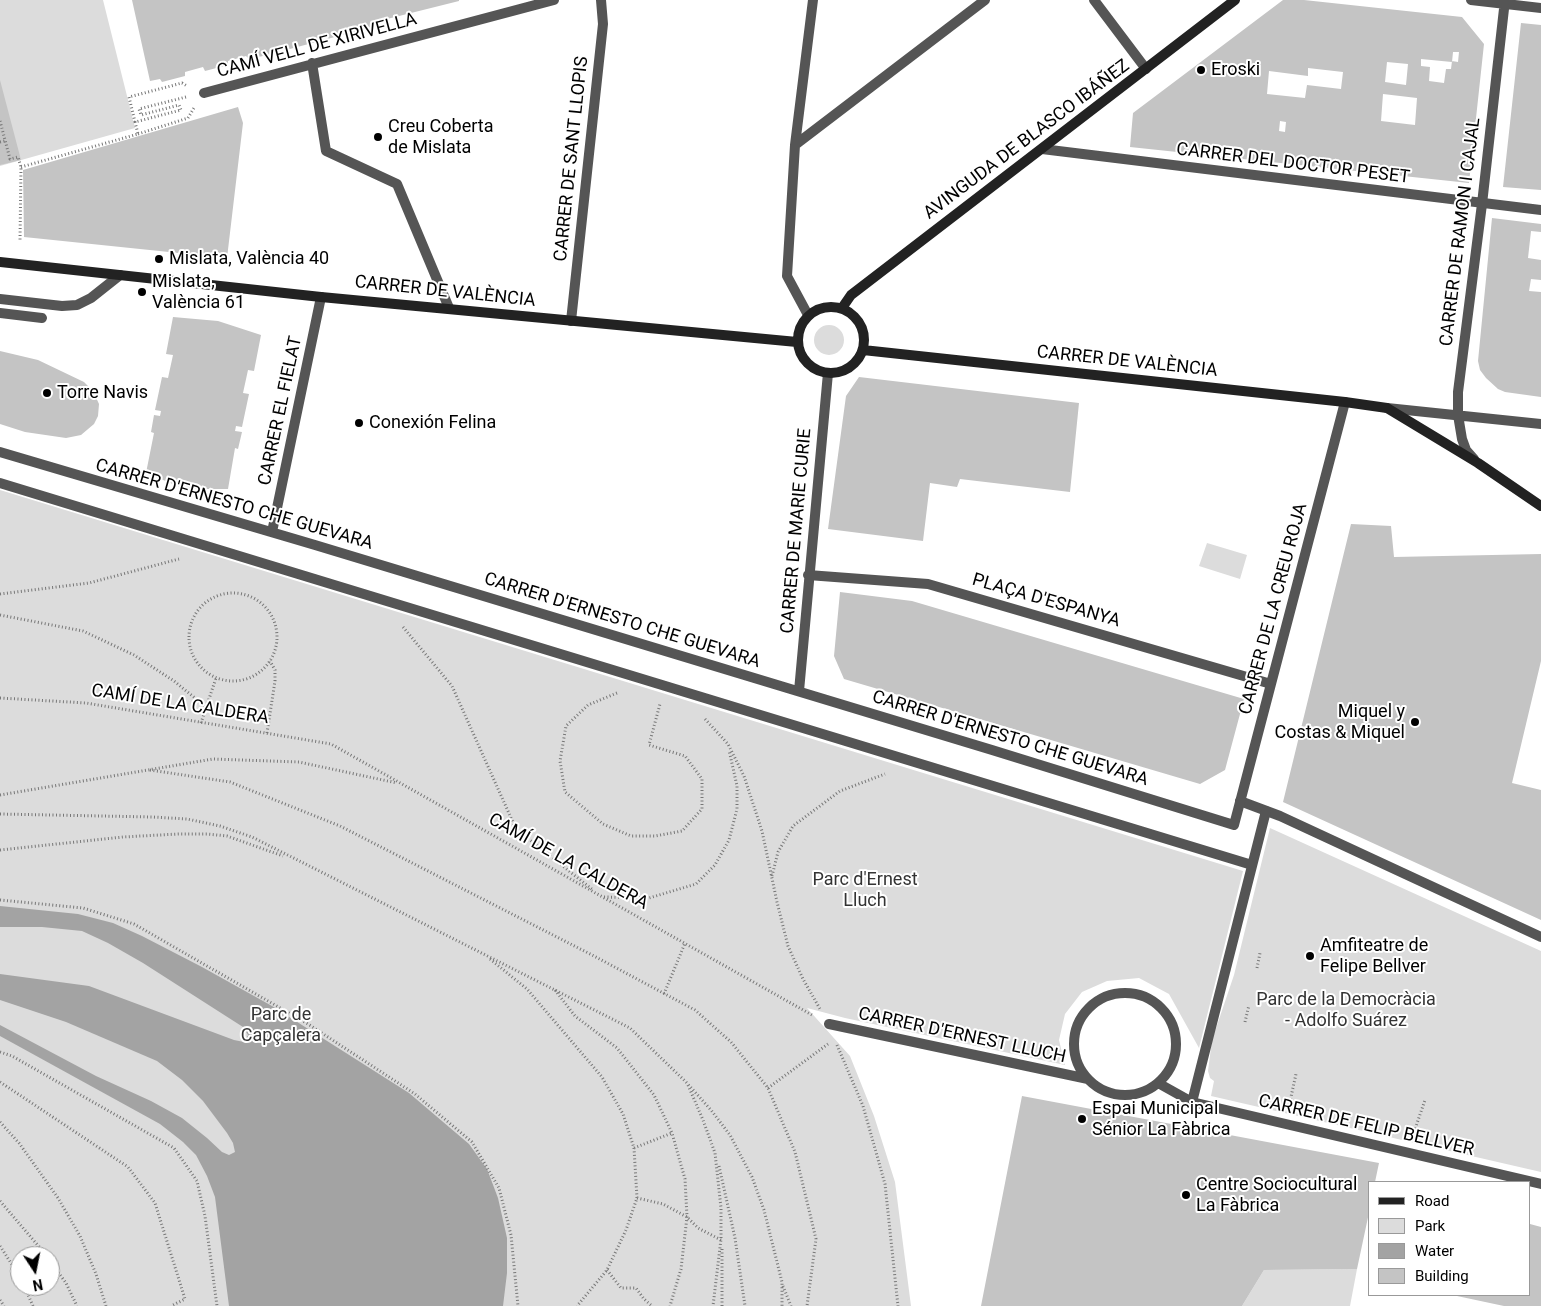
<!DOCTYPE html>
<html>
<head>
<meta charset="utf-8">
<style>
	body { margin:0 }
	#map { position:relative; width:1541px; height:1306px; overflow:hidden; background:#fff; font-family:Roboto,sans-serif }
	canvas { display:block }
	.legend { position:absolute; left:1368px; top:1181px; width:162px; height:115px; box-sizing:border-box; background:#fff; border:1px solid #999; margin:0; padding:6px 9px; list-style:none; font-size:15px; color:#000 }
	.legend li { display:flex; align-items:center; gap:10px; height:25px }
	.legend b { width:25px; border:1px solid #999 }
	.north { position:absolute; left:10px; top:1246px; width:50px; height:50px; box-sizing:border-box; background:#fff; border:1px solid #999; border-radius:50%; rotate:169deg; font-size:14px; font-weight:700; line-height:20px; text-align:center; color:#000 }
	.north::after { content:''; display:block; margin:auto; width:18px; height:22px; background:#000; clip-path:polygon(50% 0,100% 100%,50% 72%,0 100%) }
</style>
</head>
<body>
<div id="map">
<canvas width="1541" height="1306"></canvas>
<ul class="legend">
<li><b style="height:6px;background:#222"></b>Road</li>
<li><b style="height:14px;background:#dcdcdc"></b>Park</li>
<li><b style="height:14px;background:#a3a3a3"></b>Water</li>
<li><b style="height:14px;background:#c4c4c4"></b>Building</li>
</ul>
<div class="north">N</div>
</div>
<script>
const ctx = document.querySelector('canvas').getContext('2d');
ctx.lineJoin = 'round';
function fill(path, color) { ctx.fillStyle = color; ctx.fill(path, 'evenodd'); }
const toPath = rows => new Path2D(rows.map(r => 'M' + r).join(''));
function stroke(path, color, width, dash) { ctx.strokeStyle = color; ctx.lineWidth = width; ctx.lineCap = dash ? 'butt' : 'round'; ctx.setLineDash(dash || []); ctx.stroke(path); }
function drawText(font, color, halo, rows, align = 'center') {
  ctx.font = font + ' Roboto,sans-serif'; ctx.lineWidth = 4; ctx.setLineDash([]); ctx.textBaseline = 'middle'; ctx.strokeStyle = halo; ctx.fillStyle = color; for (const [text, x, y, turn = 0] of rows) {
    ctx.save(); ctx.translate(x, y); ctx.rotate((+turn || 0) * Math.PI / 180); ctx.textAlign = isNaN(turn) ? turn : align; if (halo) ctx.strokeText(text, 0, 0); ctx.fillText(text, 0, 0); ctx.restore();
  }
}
fill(toPath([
	[0,0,103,0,135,128,0,166],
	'814 340a15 15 0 1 1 30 0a15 15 0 1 1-30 0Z',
	[0,490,1243,871,1199,1048,1169,994,1139,978,1107,981,1082,992,1065,1014,1059,1040,1065,1065,845,1018,807,1008,850,1056,874,1116,895,1182,911,1306,0,1306],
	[20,1256,50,1256,50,1286,20,1286],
	[1207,543,1247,555,1240,579,1199,566],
	[1270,828,1541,951,1541,1172,1211,1096,1214,1081,1210,1078,1208,1071,1212,1040,1234,975],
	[1357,1269,1350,1306,1242,1306,1264,1270]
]), '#dcdcdc');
fill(toPath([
	[0,906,78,914,113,923,142,936,202,967,272,1006,409,1093,469,1144,487,1169,498,1198,507,1238,507,1273,503,1306,229,1306,215,1197,207,1176,196,1155,183,1142,160,1124,0,1036,0,1025,96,1076,151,1101,182,1118,207,1138,222,1152,229,1155,235,1152,233,1143,227,1133,203,1101,182,1080,157,1061,66,1022,0,1000,0,974,89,986,234,1040,244,1042,248,1035,243,1027,143,963,108,943,82,931,42,927,0,927]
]), '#a3a3a3');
fill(toPath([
	[132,0,459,0,459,1,375,22,373,23,372,27,331,38,286,50,283,47,272,49,272,54,249,59,246,56,228,61,228,65,205,71,203,67,185,72,185,76,162,82,160,79,150,81],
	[1283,0,1304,0,1462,17,1484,44,1469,183,1130,147,1133,113],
	[1453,52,1459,52,1458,62,1452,61,1451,69,1446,69,1444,83,1429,81,1430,67,1421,66,1421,59,1452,62],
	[1387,62,1408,64,1406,85,1385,82],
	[1308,68,1343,72,1341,89,1307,85,1305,98,1267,94,1269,71,1308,76],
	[1383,94,1417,98,1415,125,1381,121],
	[1280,121,1286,122,1285,132,1279,131],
	[1521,23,1541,25,1541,190,1503,187],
	[0,80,21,160,0,165],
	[238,107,243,123,227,258,24,237,23,170],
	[1492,218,1541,224,1541,232,1531,231,1528,258,1541,260,1541,280,1531,279,1529,291,1541,292,1541,397,1505,392,1498,389,1486,378,1480,370,1478,361],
	[173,317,218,321,261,335,254,371,248,370,243,393,249,394,242,427,236,426,235,431,242,432,238,449,235,448,228,489,185,489,146,473,154,433,151,432,154,415,160,416,161,411,155,410,162,377,168,378,173,355,166,354],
	[0,351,38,360,84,382,93,391,99,404,98,416,94,424,81,435,66,438,25,432,0,424],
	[859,377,1079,403,1070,492,960,479,957,487,930,483,923,541,828,529,846,396],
	[1351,524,1391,526,1394,557,1541,554,1541,661,1512,783,1541,790,1541,920,1283,802],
	[840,592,912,601,1244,699,1225,770,1200,784,844,679,834,656],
	[1022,1096,1379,1163,1375,1182,1370,1182,1370,1208,1357,1269,1264,1270,1242,1306,981,1306],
	[1530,1224,1541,1227,1541,1306,1504,1306,1457,1296,1530,1295]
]), '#c4c4c4');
stroke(toPath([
	[0,121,10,159,18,157,21,167,20,240],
	[135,122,129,97,182,83,187,86],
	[138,134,188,118,194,108],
	[0,142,5,141],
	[21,167,138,134,135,122,181,110,179,105,141,115,139,109,186,97],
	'189 637a44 44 0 1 1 88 0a44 44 0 1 1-88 0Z',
	[0,594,89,583,179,559],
	[0,615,83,631,134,655,174,681,206,707],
	[403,627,452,686,516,829,593,890],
	[617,693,588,705,566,726,560,761,565,792,603,824,631,836,655,836,682,831,702,809,702,779,685,756,649,745,660,704],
	[0,698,86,703,331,744,812,1015],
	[705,719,728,744,744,776,762,831,777,902,788,946,803,979,820,1009],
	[201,723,216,678],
	[267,733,275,681,275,670,270,661],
	[150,770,230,782,340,826,594,956,695,1010,731,1042,768,1088,795,1152,816,1239,807,1306],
	[0,795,213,759,299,762,397,783],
	[0,814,152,817,187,819,220,826,252,837,630,1028,686,1082,711,1110,730,1135,752,1177,764,1210,782,1282,782,1306],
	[0,850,123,837,178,834,207,834,227,836,283,856],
	[772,876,778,852,793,826,840,791,885,774],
	[604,897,649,898,696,884,715,865,729,840,737,809,737,786,729,750],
	[0,900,83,908,134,924,308,1024,415,1094,472,1142,499,1188,511,1235,518,1306],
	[490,959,527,989,602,1077,623,1114,634,1148,637,1198,626,1230,607,1270,577,1306],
	[1257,968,1260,953],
	[555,990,575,1016,617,1048,654,1095,672,1133,685,1179,687,1217,681,1269,670,1306],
	[664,994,685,943],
	[1245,1022,1249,1005],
	[837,1045,863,1106,885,1184,898,1306],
	[0,1052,12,1056,174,1148,197,1181,205,1216,217,1306],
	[0,1082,128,1167,155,1203,185,1299,171,1306],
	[688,1085,703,1120,715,1153,721,1208,721,1239,713,1306],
	[768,1088,828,1044],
	[1289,1106,1296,1074],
	[0,1122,19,1143,58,1198,80,1236,96,1274,106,1306],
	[1413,1135,1425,1100],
	[634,1148,672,1133],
	[719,1166,735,1238,745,1306],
	[637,1198,663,1204,687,1217,698,1228,721,1240],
	[0,1201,47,1256],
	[0,1246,20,1277],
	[722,1249,722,1306],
	[50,1261,66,1283,77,1306],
	[607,1270,621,1288,636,1288,644,1299,652,1306],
	[24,1286,33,1306],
	[783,1286,791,1306],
	[0,1300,4,1306]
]), '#777', 3, [1, 2.5]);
stroke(toPath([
	[0,299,62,306,77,305,91,298,120,275],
	[0,313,42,318],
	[1240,801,1280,816,1541,937]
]), '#555', 10);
stroke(toPath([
	[1094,0,1146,69],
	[1471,0,1541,8],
	[312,63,326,151,397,184,449,308],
	[204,93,554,0],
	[795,145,985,0],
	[1042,149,1541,210],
	[808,315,787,276,795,145,813,0],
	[571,321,603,24,601,0],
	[1387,408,1541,424],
	[0,452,315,545,992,750,1234,825,1345,402],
	[1474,459,1466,450,1462,439,1458,415,1458,392,1482,204,1505,0],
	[0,483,1252,865],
	[272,532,321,297],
	[808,575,928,584,1271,684],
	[799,691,828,373],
	'1074 1044a51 51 0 1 1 102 0a51 51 0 1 1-102 0Z',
	[829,1024,1088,1079],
	[1158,1083,1192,1102,1541,1184],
	[1192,1102,1266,811]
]), '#555', 10);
stroke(toPath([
	[0,262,321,297,797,342],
	'798 340a33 33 0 1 1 66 0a33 33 0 1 1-66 0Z',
	[842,308,851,295,1235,0],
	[863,350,1345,402,1387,408,1478,463,1541,506]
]), '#222', 10);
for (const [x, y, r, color] of [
	[1201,70,5,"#000"],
	[378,137,5,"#000"],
	[159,259,5,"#000"],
	[142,292,5,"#000"],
	[47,393,5,"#000"],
	[359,423,5,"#000"],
	[1415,722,5,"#000"],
	[1310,956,5,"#000"],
	[1082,1119,5,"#000"],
	[1186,1195,5,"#000"]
]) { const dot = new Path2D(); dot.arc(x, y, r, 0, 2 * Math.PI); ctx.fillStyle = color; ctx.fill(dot); stroke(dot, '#fff', 2); }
drawText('18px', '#000', '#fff', [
	["CAMÍ VELL DE XIRIVELLA",317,46,-15],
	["AVINGUDA DE BLASCO IBÁÑEZ",1027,140,-37],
	["CARRER DE SANT LLOPIS",572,159,-84],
	["CARRER DEL DOCTOR PESET",1293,164,7],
	["CARRER DE RAMON I CAJAL",1461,232,-83],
	["CARRER DE VALÈNCIA",445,292,6],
	["CARRER DE VALÈNCIA",1127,362,6],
	["CARRER EL FIELAT",281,411,-78],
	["CARRER D'ERNESTO CHE GUEVARA",234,505,16],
	["CARRER DE MARIE CURIE",797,531,-85],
	["PLAÇA D'ESPANYA",1046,601,16],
	["CARRER DE LA CREU ROJA",1274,609,-75],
	["CARRER D'ERNESTO CHE GUEVARA",622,621,17],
	["CAMÍ DE LA CALDERA",180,705,9],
	["CARRER D'ERNESTO CHE GUEVARA",1010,739,17],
	["CAMÍ DE LA CALDERA",568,862,29],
	["CARRER D'ERNEST LLUCH",962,1036,12],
	["CARRER DE FELIP BELLVER",1366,1126,13]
]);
drawText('18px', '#000', '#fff', [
	["Eroski",1211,70],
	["Creu Coberta",388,127],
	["de Mislata",388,148],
	["Mislata, València 40",169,259],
	["Mislata,",152,282],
	["València 61",152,303],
	["Torre Navis",57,393],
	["Conexión Felina",369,423],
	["Miquel y",1405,712,"right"],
	["Costas & Miquel",1405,733,"right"],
	["Amfiteatre de",1320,946],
	["Felipe Bellver",1320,967],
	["Espai Municipal",1092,1109],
	["Sénior La Fàbrica",1092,1130],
	["Centre Sociocultural",1196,1185],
	["La Fàbrica",1196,1206]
], 'left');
drawText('18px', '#333', '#fff', [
	["Parc d'Ernest",865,880],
	["Lluch",865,901],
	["Parc de la Democràcia",1346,1000],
	["- Adolfo Suárez",1346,1021],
	["Parc de",281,1015],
	["Capçalera",281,1036]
]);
</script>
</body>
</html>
